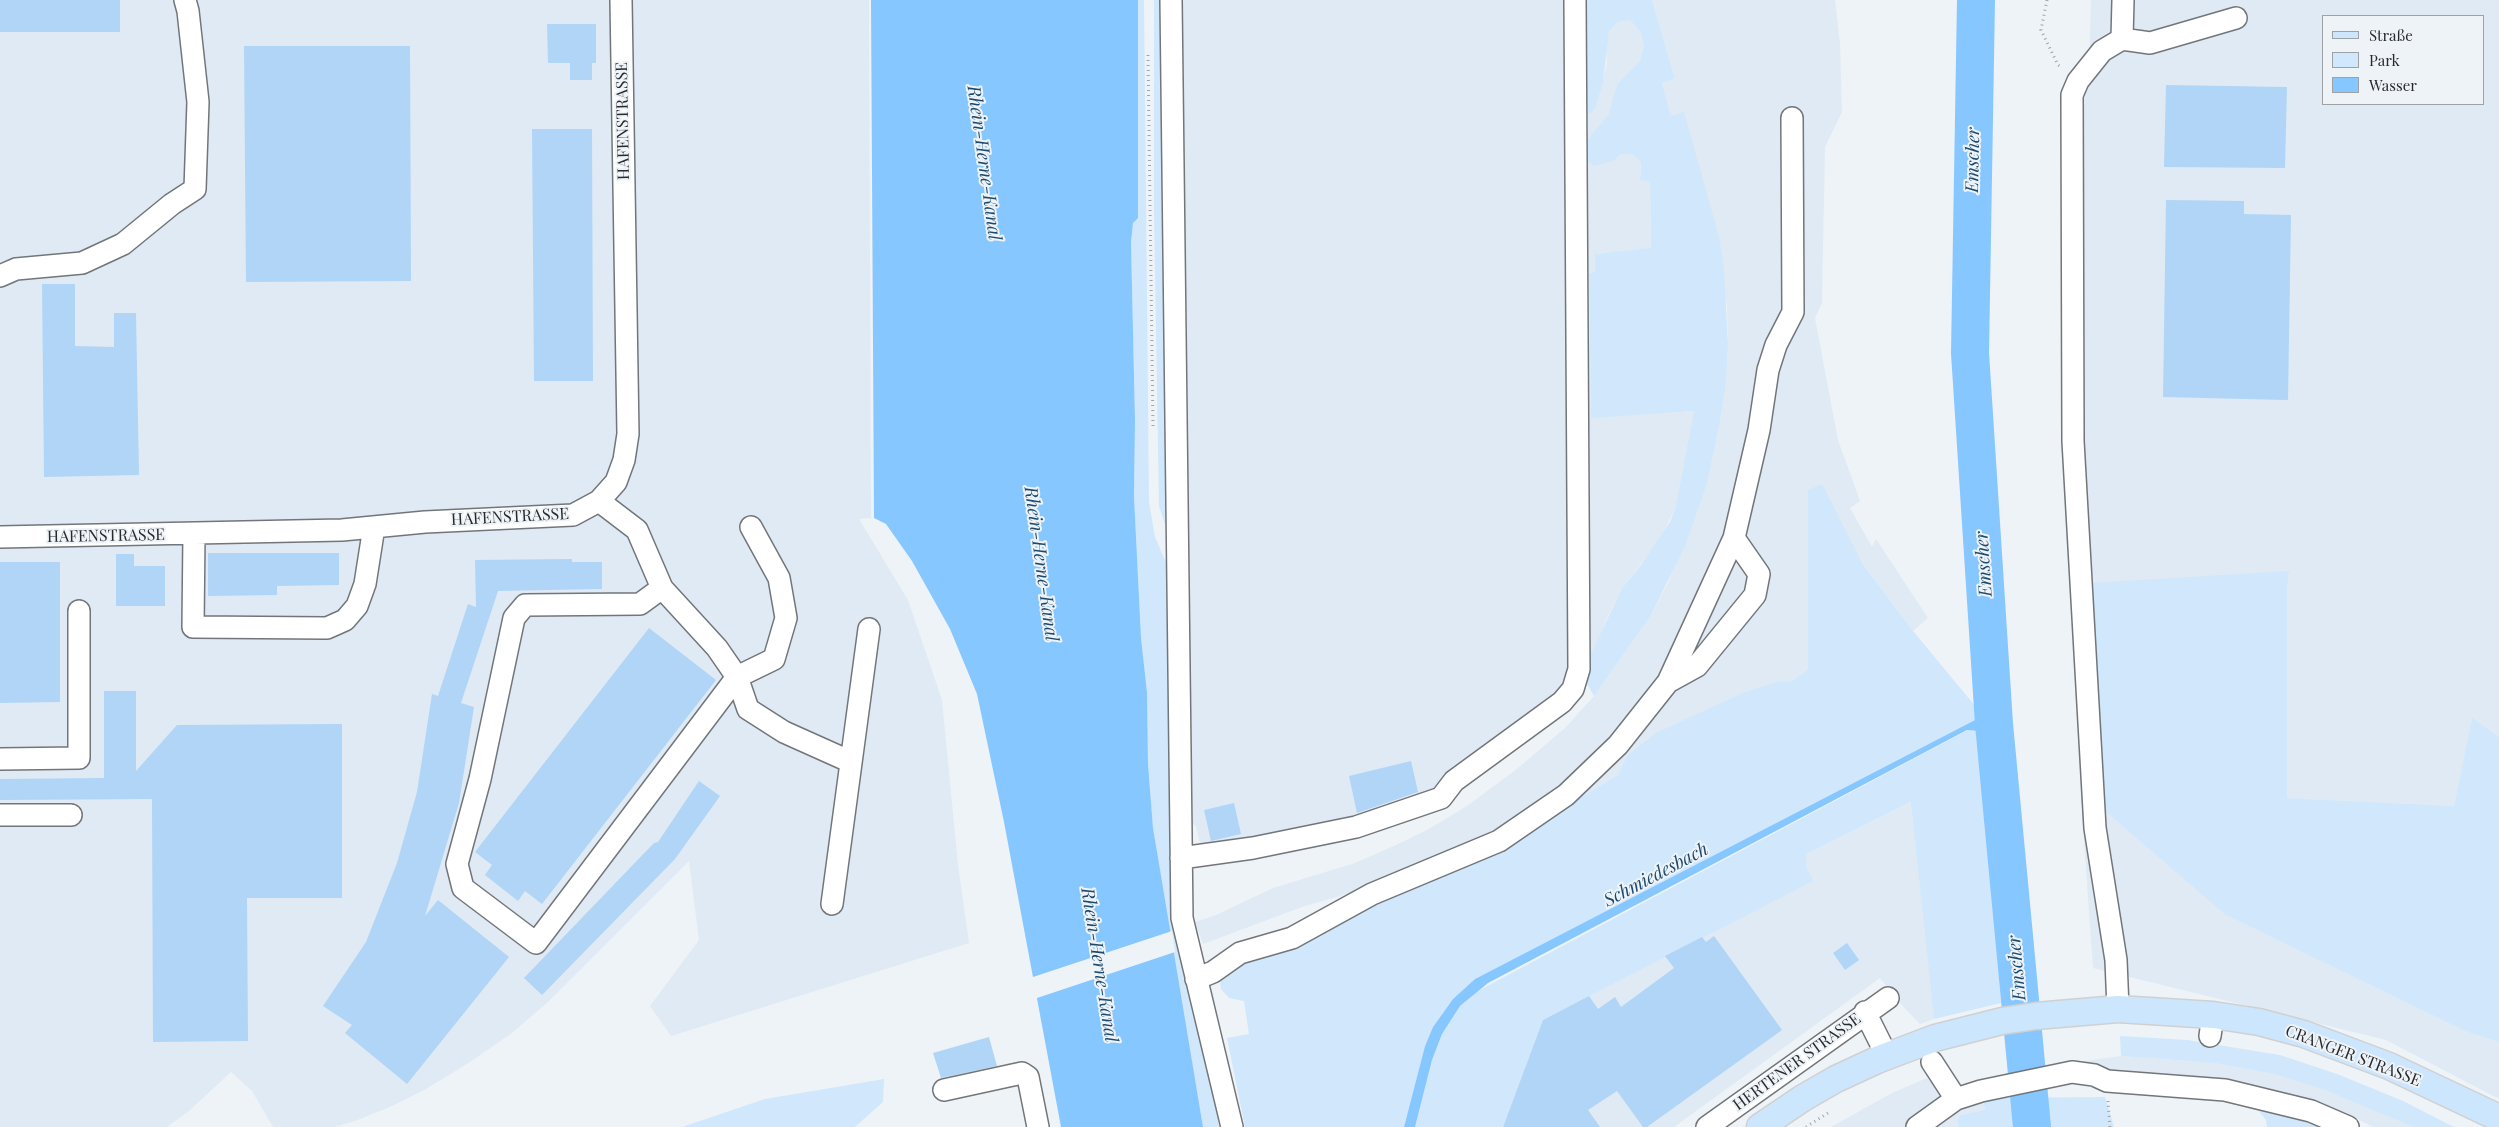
<!DOCTYPE html>
<html>
<head>
<meta charset="utf-8">
<style>
	body { margin:0 }
	#map { position:relative; width:2499px; height:1127px; overflow:hidden; background:#eef3f7; font-family:"Playfair Display",serif }
	canvas { display:block }
	.legend { position:absolute; left:2322px; top:15px; width:162px; height:90px; box-sizing:border-box; background:#eef3f7; border:1px solid #9fa2a5; margin:0; padding:6px 9px; list-style:none; font-size:15px; color:#28292b }
	.legend li { display:flex; align-items:center; gap:10px; height:25px }
	.legend b { width:25px; border:1px solid #9fa2a5 }
</style>
</head>
<body>
<div id="map">
<canvas width="2499" height="1127"></canvas>
<ul class="legend">
<li><b style="height:6px;background:#cce6fd"></b>Straße</li>
<li><b style="height:14px;background:#d1e7fb"></b>Park</li>
<li><b style="height:14px;background:#87c7ff"></b>Wasser</li>
</ul>
</div>
<script>
const ctx = document.querySelector('canvas').getContext('2d');
ctx.lineJoin = 'round';
function fill(path, color) { ctx.fillStyle = color; ctx.fill(path, 'evenodd'); }
const toPath = rows => new Path2D(rows.map(r => 'M' + r).join(''));
function stroke(path, color, width, dash) { ctx.strokeStyle = color; ctx.lineWidth = width; ctx.lineCap = dash ? 'butt' : 'round'; ctx.setLineDash(dash || []); ctx.stroke(path); }
function drawText(font, color, halo, rows, align = 'center') {
  ctx.font = font + ' "Playfair Display",serif'; ctx.lineWidth = 4; ctx.setLineDash([]); ctx.textBaseline = 'middle'; ctx.strokeStyle = halo; ctx.fillStyle = color; for (const [text, x, y, turn = 0] of rows) {
    ctx.save(); ctx.translate(x, y); ctx.rotate((+turn || 0) * Math.PI / 180); ctx.textAlign = isNaN(turn) ? turn : align; if (halo) ctx.strokeText(text, 0, 0); ctx.fillText(text, 0, 0); ctx.restore();
  }
}
fill(toPath([
	[0,0,869,0,871,518,859,519,908,600,942,700,958,865,969,943,671,1036,650,1006,699,940,689,861,549,1001,512,1033,467,1064,426,1089,390,1107,355,1121,335,1127,273,1127,252,1091,231,1072,189,1111,167,1127,0,1127],
	[1178,0,1580,0,1596,106,1607,64,1606,47,1609,31,1618,22,1630,20,1640,31,1644,45,1640,61,1617,84,1610,114,1585,143,1615,160,1621,154,1634,155,1641,163,1640,180,1650,180,1651,249,1595,254,1595,272,1589,273,1591,417,1694,411,1675,509,1659,541,1622,588,1606,620,1587,670,1458,788,1356,835,1296,850,1205,865,1196,826,1191,823],
	[1652,0,1835,0,1840,44,1842,112,1825,147,1822,303,1815,318,1838,440,1860,501,1850,508,1872,547,1876,539,1928,618,1913,631,1862,563,1846,535,1809,538,1809,670,1790,682,1776,682,1627,756,1618,775,1502,844,1283,933,1350,893,1302,907,1203,944,1195,922,1216,915,1273,888,1355,863,1394,846,1429,829,1467,806,1517,769,1566,727,1594,696,1650,617,1668,583,1708,480,1720,422,1726,384,1728,345,1727,305,1684,113,1671,116,1662,83,1675,79],
	[2091,0,2499,0,2499,737,2472,719,2454,806,2287,798,2287,590,2289,571,2226,915,2467,1032,2499,1042,2499,1099,2386,1040,2093,968,2081,798,2062,93,2089,74],
	[2323,16,2483,16,2483,104,2323,104],
	[1912,802,1934,1019,1920,1024,1898,1001,1880,978,1674,1127,1503,1127,1543,1020,1812,881,1806,866,1806,854],
	[2121,1056,2214,1063,2274,1074,2326,1089,2413,1127,2373,1127,2346,1113,2285,1095,2215,1080,2154,1074,2074,1081,2071,1063],
	[1927,1078,1939,1091,1980,1084,1985,1110,1960,1115,1957,1123,1959,1127,1831,1127,1892,1093]
]), '#dfeaf4');
fill(toPath([
	[1138,0,1144,0,1149,502,1155,537,1171,574,1175,883,1170,907,1214,1089,1219,1127,1203,1127,1166,914,1153,828,1148,764,1147,692,1141,638,1134,496,1135,420,1131,242,1133,223,1138,218],
	[1154,0,1164,0,1168,533,1159,506,1154,212],
	[1580,0,1652,0,1675,79,1662,83,1671,116,1684,112,1719,237,1724,269,1728,345,1726,384,1720,422,1708,480,1685,546,1650,617,1594,696,1585,680,1588,660,1622,588,1641,565,1670,522,1675,509,1694,411,1591,418,1589,273,1595,272,1595,254,1651,248,1650,181,1640,180,1641,163,1634,155,1621,154,1615,160,1594,166,1587,161,1584,153,1585,143,1609,114,1617,84,1640,61,1644,45,1640,31,1630,20,1618,22,1609,31,1603,82,1596,106,1591,113,1586,114],
	[1822,484,1862,563,1913,631,1976,707,1977,719,1475,979,1453,999,1433,1027,1425,1046,1404,1127,1245,1127,1227,1038,1249,1034,1244,1001,1229,998,1221,989,1220,982,1229,968,1502,844,1618,775,1627,756,1656,733,1743,693,1776,682,1790,682,1808,670,1808,490],
	[2289,571,2287,590,2287,798,2454,806,2472,718,2499,737,2499,1042,2467,1032,2226,915,2103,809,2090,583],
	[1968,730,1978,731,2001,1003,1934,1019,1911,802,1806,854,1806,866,1813,881,1543,1020,1503,1127,1415,1127,1432,1060,1442,1034,1460,1006,1478,991],
	[2120,1036,2187,1040,2280,1055,2337,1074,2403,1101,2454,1127,2413,1127,2326,1090,2274,1074,2214,1063,2121,1056],
	[884,1079,883,1102,855,1127,682,1127,765,1099],
	[2105,1097,2114,1127,1959,1127,1957,1123,1960,1115,1985,1110,1983,1099,1990,1098],
	[2254,1105,2331,1127,2267,1127,2266,1120]
]), '#d1e7fb');
fill(toPath([
	[871,0,1138,0,1138,218,1133,223,1131,242,1135,420,1134,496,1141,638,1147,692,1148,764,1153,828,1203,1127,1061,1127,1004,822,977,694,950,629,912,561,886,524,874,518],
	[1977,719,1978,731,1967,730,1488,983,1460,1006,1442,1034,1432,1060,1415,1127,1404,1127,1425,1046,1433,1027,1453,999,1475,979]
]), '#87c7ff');
fill(toPath([
	[1172,931,1175,952,1034,999,1030,978]
]), '#eef3f7');
stroke(toPath([
	[1970,727,1994,724]
]), '#87c7ff', 6);
stroke(toPath([
	[1976,0,1970,353,1994,724,2032,1127]
]), '#87c7ff', 38);
fill(toPath([
	[0,0,120,0,120,32,0,32],
	[547,24,596,24,596,63,592,63,592,80,570,80,570,63,548,63],
	[244,46,410,46,411,281,246,282],
	[2166,85,2287,87,2285,168,2164,167],
	[532,129,592,129,593,381,534,381],
	[2166,200,2244,201,2244,214,2291,215,2288,400,2163,397],
	[42,284,75,284,75,346,114,347,114,313,136,313,139,475,44,477],
	[208,553,339,553,339,585,277,586,277,595,208,596],
	[116,554,134,554,134,566,165,566,165,606,116,606],
	[572,559,572,562,602,562,602,589,498,591,461,703,474,707,459,803,425,916,438,900,509,957,407,1084,345,1033,352,1025,323,1006,366,942,397,863,417,792,432,694,438,696,468,604,476,607,475,560],
	[0,562,60,562,60,702,0,703],
	[649,628,716,680,542,904,525,891,518,901,485,875,492,865,475,852],
	[104,691,136,691,136,771,177,725,342,724,342,898,247,898,248,1041,153,1042,152,799,0,800,0,779,104,778],
	[1411,761,1418,792,1357,813,1349,776],
	[699,781,720,796,675,859,542,995,524,978,654,843,658,842],
	[1234,803,1241,834,1211,841,1204,810],
	[1714,936,1782,1030,1647,1127,1643,1127,1617,1091,1588,1110,1600,1127,1503,1127,1543,1020,1589,996,1598,1009,1615,997,1621,1007,1674,968,1665,956,1702,937,1706,942],
	[1847,943,1859,960,1845,970,1833,953],
	[989,1037,997,1066,941,1078,933,1053]
]), '#b0d5f7');
const minor = toPath([
	[1171,0,1182,918,1232,1127],
	[2122,39,2150,43,2236,18],
	[0,276,16,269,82,263,123,244,172,204,195,189,198,102,188,11,185,0],
	[599,501,637,530,662,588,717,648,737,677,748,709,784,732,851,762],
	[194,534,193,627,327,628,345,620,357,606,365,584,374,527],
	[0,537,342,530,425,522,573,515,599,501,616,482,624,460,628,434,621,0],
	[662,588,640,604,525,605,514,618,480,779,457,864,463,888,536,943,737,677,774,659,786,618,779,578,751,527],
	[1668,682,1697,666,1755,595,1759,574,1734,538],
	[0,759,79,758,79,611],
	[0,815,71,815],
	[1181,858,1253,848,1356,827,1441,798,1454,781,1562,702,1573,689,1579,669,1575,0],
	[832,904,869,629],
	[1196,979,1213,972,1240,953,1292,938,1372,894,1499,841,1566,795,1618,745,1668,682,1734,538,1759,430,1768,370,1776,345,1793,312,1792,118],
	[2118,1009,2116,960,2095,828,2073,441,2072,95,2078,81,2102,51,2122,39,2123,0],
	[1865,1012,1887,1056],
	[2210,1036,2213,1015],
	[1932,1062,1956,1099],
	[944,1090,1022,1073,1028,1077,1038,1127],
	[1707,1127,1888,998],
	[1917,1127,1956,1099,1981,1091,2072,1072,2094,1075,2107,1081,2225,1090,2311,1111,2348,1127]
]);
const major = toPath([
	[1760,1127,1803,1098,1836,1079,1877,1060,1935,1038,2002,1021,2036,1016,2118,1009,2213,1015,2259,1022,2304,1034,2389,1066,2499,1118]
]);
stroke(minor, '#72767a', 24);
stroke(major, '#d0d0d0', 29);
stroke(toPath([
	[2047,0,2041,30,2058,65,2062,68],
	[1148,55,1153,426],
	[2108,1101,2110,1127],
	[1806,1127,1831,1111]
]), '#a2a5a9', 3, [1, 4]);
stroke(minor, '#fff', 21);
stroke(major, '#cce6fd', 26);
drawText('16px', '#28292b', '#eef3f7', [
	["HAFENSTRASSE",623,121,-91],
	["HAFENSTRASSE",510,517,-3],
	["HAFENSTRASSE",106,536,-1],
	["CRANGER STRASSE",2353,1056,21],
	["HERTENER STRASSE",1797,1062,-36]
]);
drawText('italic 18px', '#1c4a6f', '#eef3f7', [
	["Emscher",1973,160,-89],
	["Rhein-Herne-Kanal",984,163,82],
	["Rhein-Herne-Kanal",1041,564,82],
	["Emscher",1984,564,-94],
	["Schmiedesbach",1656,875,-28],
	["Rhein-Herne-Kanal",1099,965,81],
	["Emscher",2017,968,-95]
]);
</script>
</body>
</html>
